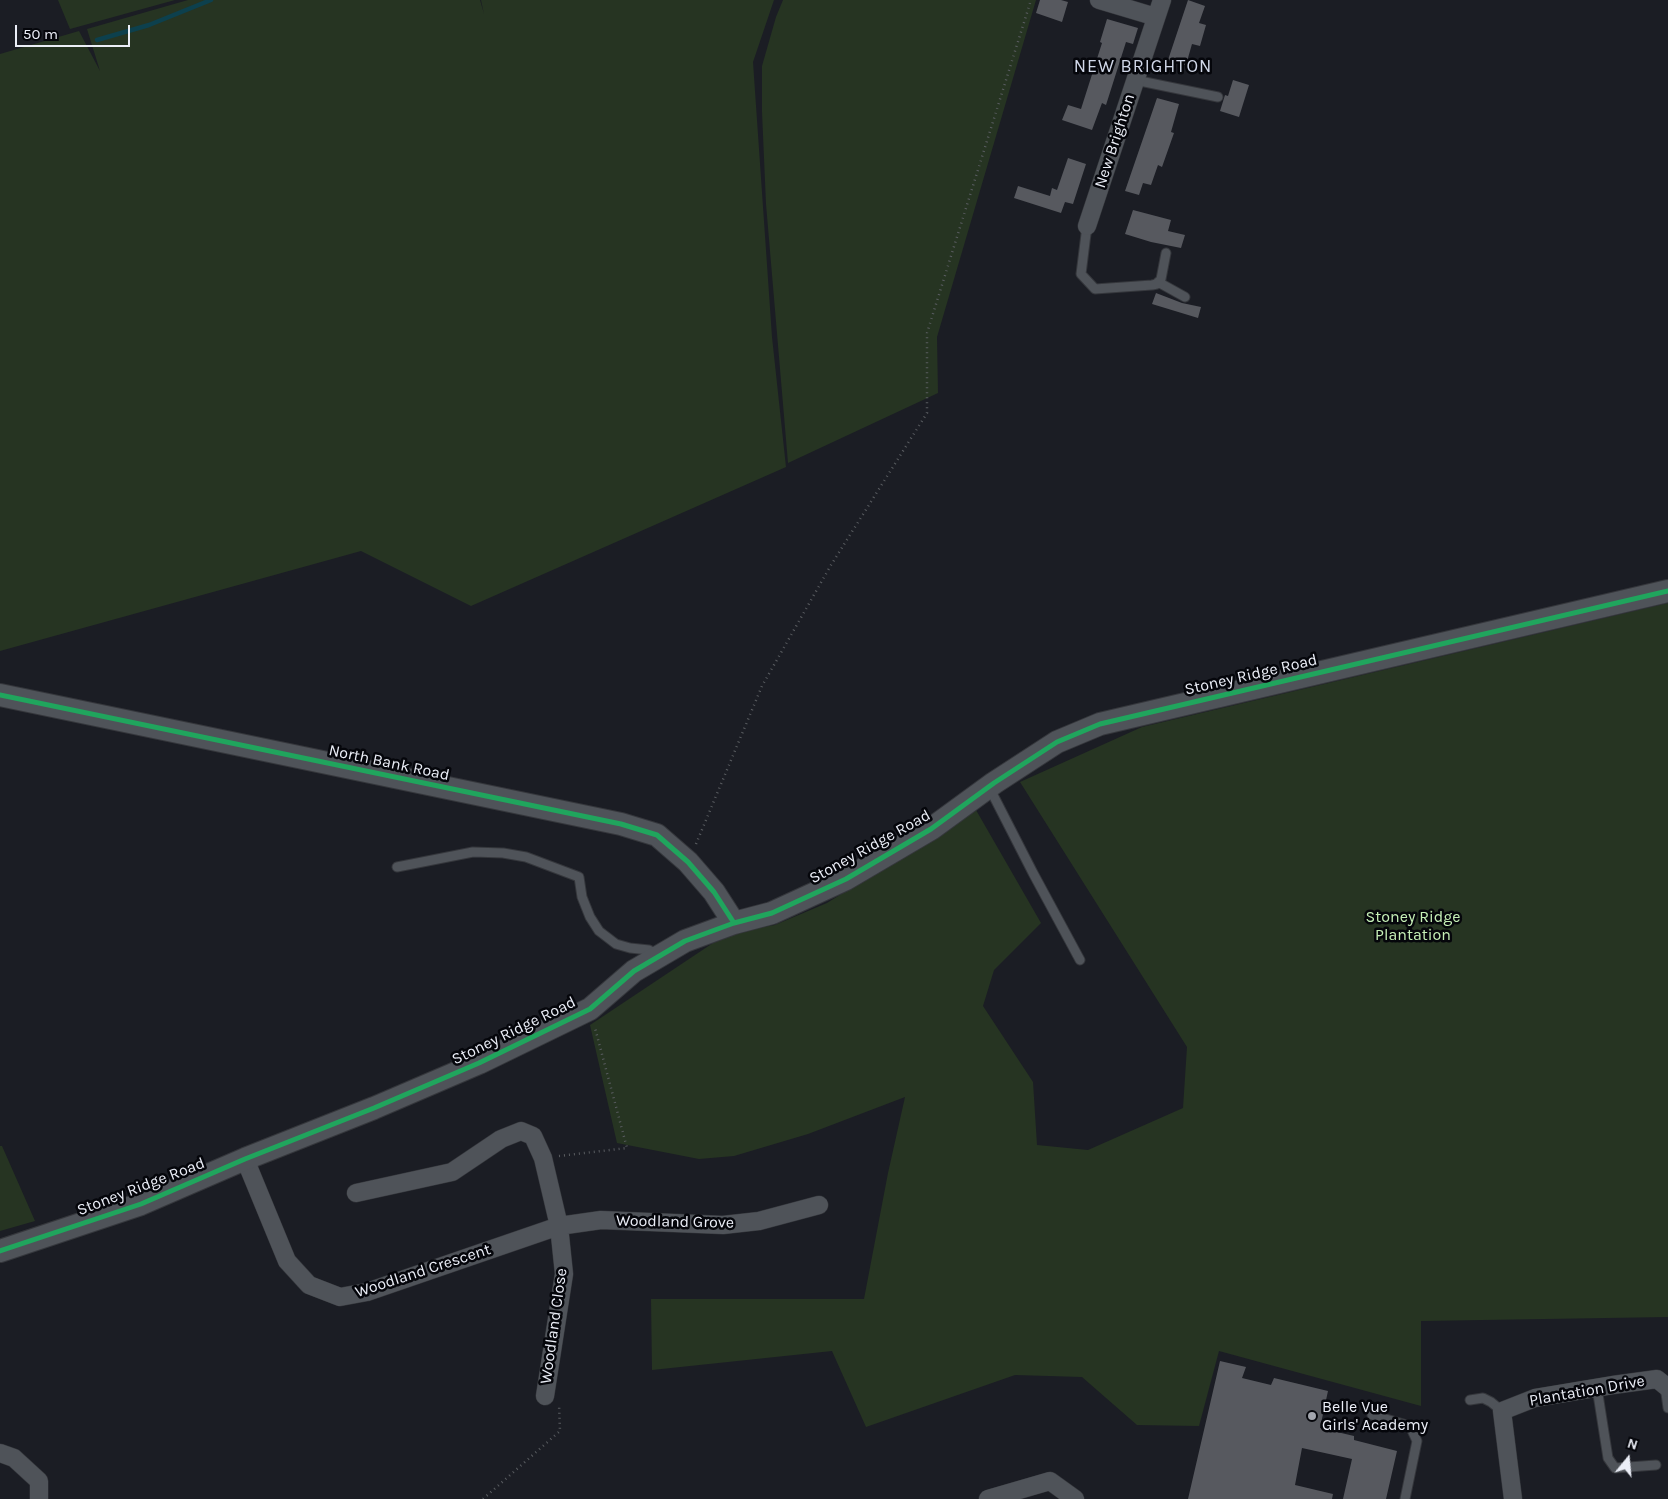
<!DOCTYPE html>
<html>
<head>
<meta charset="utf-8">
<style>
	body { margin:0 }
	#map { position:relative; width:1668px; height:1499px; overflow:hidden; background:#1b1d24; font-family:Karla,sans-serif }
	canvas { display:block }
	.north { position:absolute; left:1603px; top:1434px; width:50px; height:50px; -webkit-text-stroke:4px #05060b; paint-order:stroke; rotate:17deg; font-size:14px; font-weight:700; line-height:20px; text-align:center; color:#ebeef7 }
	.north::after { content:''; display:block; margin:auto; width:18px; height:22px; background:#ebeef7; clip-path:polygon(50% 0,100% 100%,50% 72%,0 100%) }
	.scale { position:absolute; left:15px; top:25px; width:115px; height:22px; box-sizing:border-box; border:2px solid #ebeef7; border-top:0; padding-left:6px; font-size:15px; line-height:18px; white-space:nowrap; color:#ebeef7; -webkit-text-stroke:4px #05060b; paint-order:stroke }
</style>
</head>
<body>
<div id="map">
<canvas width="1668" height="1499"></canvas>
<div class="north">N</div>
<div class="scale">50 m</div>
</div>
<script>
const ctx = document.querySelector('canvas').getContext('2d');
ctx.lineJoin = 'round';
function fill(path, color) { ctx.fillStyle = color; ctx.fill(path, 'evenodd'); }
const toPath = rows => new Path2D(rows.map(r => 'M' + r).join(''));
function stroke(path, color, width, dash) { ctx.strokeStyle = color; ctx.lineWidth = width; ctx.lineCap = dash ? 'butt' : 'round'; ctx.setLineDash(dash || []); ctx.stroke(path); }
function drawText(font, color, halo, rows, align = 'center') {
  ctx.font = font + ' Karla,sans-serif'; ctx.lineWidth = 5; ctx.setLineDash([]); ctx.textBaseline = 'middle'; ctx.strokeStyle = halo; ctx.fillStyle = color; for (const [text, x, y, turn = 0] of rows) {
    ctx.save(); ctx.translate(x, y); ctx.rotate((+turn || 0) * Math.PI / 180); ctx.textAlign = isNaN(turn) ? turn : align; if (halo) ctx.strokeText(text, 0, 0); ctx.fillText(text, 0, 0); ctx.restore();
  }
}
fill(toPath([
	[58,0,175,0,70,29],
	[188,0,480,0,484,14,481,0,774,0,753,62,772,337,786,467,471,606,361,551,0,651,0,54,79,31,100,71,87,29],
	[783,0,1036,0,937,337,938,393,788,463,766,204,762,112,762,66,776,17],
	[1668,603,1668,1317,1421,1321,1421,1406,1219,1351,1199,1426,1137,1425,1082,1377,1015,1375,866,1427,832,1351,652,1370,651,1299,864,1299,888,1173,905,1097,808,1134,734,1156,699,1159,617,1143,590,1025,713,943,750,929,775,925,827,903,976,810,1041,923,994,970,983,1006,1033,1082,1037,1145,1088,1150,1183,1108,1187,1047,1020,782,1142,727],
	[0,1146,2,1146,35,1221,0,1231]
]), '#263422');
stroke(toPath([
	[97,40,149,25,211,0]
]), '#0d404d', 4.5);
fill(toPath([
	[1040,0,1061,0,1068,2,1062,22,1036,13],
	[1188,0,1205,6,1199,23,1206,25,1200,46,1192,44,1186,65,1168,60],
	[1107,19,1138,28,1133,44,1126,42,1106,105,1102,103,1092,130,1062,120,1068,105,1081,109,1102,43,1100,42],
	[1233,80,1249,85,1239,117,1220,111,1225,95,1228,96],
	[1157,98,1179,104,1171,132,1174,133,1162,167,1158,165,1151,185,1143,183,1139,195,1125,191],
	[1068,158,1086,164,1073,204,1065,202,1061,213,1014,198,1018,186,1050,196,1052,188,1057,190],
	[1133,210,1171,220,1168,231,1185,235,1181,248,1151,242,1125,234],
	[1156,293,1182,303,1201,307,1198,318,1152,304],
	[1220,1361,1246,1367,1242,1378,1271,1385,1274,1378,1328,1391,1320,1428,1354,1436,1354,1440,1397,1451,1386,1499,1343,1499,1352,1459,1302,1448,1295,1485,1333,1494,1332,1499,1188,1499]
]), '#57595f');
const service = toPath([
	[1135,80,1218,97],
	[1087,226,1081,274,1095,289,1152,285,1157,284,1161,279,1166,253],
	[1158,282,1185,297],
	[989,787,1033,873,1080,960],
	[397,867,473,852,503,853,526,857,579,877,582,897,590,917,599,931,616,944,630,948,649,950,657,955],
	[1665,1386,1668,1408],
	[1597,1388,1608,1458,1615,1468,1656,1465],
	[1470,1400,1483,1398,1491,1402,1502,1411],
	[1372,1415,1410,1426,1417,1441,1405,1499]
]);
const minor = toPath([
	[1099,0,1156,17],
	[1087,226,1162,0],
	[245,1159,287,1261,309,1285,340,1297,367,1292,559,1226,601,1220,723,1225,759,1221,819,1205],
	[356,1193,452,1172,501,1139,521,1131,533,1136,543,1158,559,1226,564,1274,545,1396],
	[0,1453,14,1458,39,1481,39,1499],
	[988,1499,1050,1481,1075,1499],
	[1513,1499,1502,1411,1535,1398,1613,1385,1657,1379,1668,1388]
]);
const tertiary = toPath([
	[0,695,621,824,657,835,688,862,714,892,734,923],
	[0,1251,141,1204,245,1159,374,1108,479,1063,590,1009,634,971,685,941,734,923,772,913,846,879,931,829,994,783,1057,742,1100,724,1668,591]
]);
stroke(service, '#35373c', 11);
stroke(minor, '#35373c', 19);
stroke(tertiary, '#35373c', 24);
stroke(toPath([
	[696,844,762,686,831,565,927,413,927,333,1031,0],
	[559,1156,627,1148,595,1028],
	[483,1499,560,1431,559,1404]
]), '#595c60', 2.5, [1, 4]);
stroke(service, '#4f5359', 9);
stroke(minor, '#4f5359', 18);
stroke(tertiary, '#4f5359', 22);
stroke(toPath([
	[0,695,621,824,657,835,688,862,714,892,734,923],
	[0,1251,141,1204,245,1159,374,1108,479,1063,590,1009,634,971,685,941,734,923,772,913,846,879,931,829,994,783,1057,742,1100,724,1668,591]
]), '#20a55d', 5);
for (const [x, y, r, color] of [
	[1312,1416,5,"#a2a5ad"]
]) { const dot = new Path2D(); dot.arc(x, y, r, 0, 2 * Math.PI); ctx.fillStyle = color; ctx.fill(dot); stroke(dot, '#05060b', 2); }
drawText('16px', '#ebeef7', '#05060b', [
	["New Brighton",1115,141,-72],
	["Stoney Ridge Road",1251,675,-13],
	["North Bank Road",389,763,12],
	["Stoney Ridge Road",870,847,-29],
	["Stoney Ridge Road",514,1031,-26],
	["Stoney Ridge Road",141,1187,-21],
	["Woodland Grove",675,1222,1],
	["Woodland Crescent",423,1271,-18],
	["Woodland Close",554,1326,-82],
	["Plantation Drive",1587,1391,-10]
]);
drawText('16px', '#c6f0b7', '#05060b', [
	["Stoney Ridge",1413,917],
	["Plantation",1413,935]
]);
drawText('16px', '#ebeef7', '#05060b', [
	["Belle Vue",1322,1407],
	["Girls' Academy",1322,1425]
], 'left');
ctx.letterSpacing = '1px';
drawText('18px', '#d1d8e9', '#05060b', [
	["NEW BRIGHTON",1143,67]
]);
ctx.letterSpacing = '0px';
</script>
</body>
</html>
